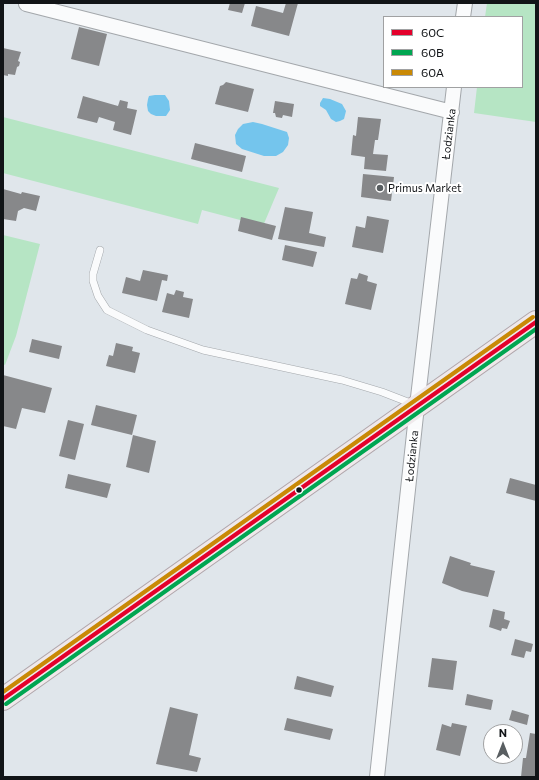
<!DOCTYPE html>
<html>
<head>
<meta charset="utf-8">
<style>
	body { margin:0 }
	#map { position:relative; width:539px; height:780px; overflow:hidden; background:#e0e6eb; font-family:Commissioner,sans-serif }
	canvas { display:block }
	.frame { position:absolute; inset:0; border:4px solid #111417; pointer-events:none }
	.legend { position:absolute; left:383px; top:16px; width:140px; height:72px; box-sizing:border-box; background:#fff; border:1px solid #a0a1a2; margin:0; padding:5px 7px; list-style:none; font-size:12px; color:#111417 }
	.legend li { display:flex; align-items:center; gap:8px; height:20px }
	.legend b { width:20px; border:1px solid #a0a1a2 }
	.north { position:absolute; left:483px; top:724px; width:40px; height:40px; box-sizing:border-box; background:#fff; border:1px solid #a0a1a2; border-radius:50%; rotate:0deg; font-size:11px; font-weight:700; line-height:16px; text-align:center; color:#111417 }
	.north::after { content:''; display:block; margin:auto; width:14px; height:18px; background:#595e61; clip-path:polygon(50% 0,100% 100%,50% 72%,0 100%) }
</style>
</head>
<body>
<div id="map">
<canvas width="539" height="780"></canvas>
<div class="frame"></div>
<ul class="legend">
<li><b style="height:5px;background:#e4002b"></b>60C</li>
<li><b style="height:5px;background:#00a651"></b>60B</li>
<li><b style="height:5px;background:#c98905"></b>60A</li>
</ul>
<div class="north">N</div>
</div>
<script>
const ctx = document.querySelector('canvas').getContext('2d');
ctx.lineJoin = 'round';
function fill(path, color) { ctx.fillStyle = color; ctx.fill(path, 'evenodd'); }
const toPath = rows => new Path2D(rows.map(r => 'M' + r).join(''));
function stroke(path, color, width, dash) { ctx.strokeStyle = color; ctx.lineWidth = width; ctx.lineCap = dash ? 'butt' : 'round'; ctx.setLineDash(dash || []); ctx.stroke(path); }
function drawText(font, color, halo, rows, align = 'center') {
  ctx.font = font + ' Commissioner,sans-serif'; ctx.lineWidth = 4; ctx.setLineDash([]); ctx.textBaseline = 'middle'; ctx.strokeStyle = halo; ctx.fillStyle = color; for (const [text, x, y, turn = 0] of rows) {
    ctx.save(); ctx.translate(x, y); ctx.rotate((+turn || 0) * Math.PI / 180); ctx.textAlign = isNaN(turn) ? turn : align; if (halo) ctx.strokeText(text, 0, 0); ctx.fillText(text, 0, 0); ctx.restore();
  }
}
fill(toPath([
	[487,3,536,3,536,122,474,113,477,87,522,87,522,17,485,17],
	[3,117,279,188,263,226,202,210,198,224,3,173],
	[3,235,40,244,16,336,5,365,3,364]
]), '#b6e5c4');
fill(toPath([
	[155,95,165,95,169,101,170,110,166,116,156,116,151,114,148,111,147,105,148,99,149,96],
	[323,98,330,99,342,104,346,111,344,119,340,121,336,122,331,119,326,110,320,106,320,103],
	[253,122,262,124,287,132,289,138,288,145,283,152,276,156,264,156,242,149,236,144,235,135,238,129,243,124]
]), '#74c5ed');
fill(toPath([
	[230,3,245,3,242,13,228,10],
	[286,3,298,3,289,36,251,26,256,6,283,13],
	[79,27,107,34,99,66,71,59],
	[3,48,21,52,18,61,20,62,19,66,17,67,15,75,8,74,8,76,3,75],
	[226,82,254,89,248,112,215,104,220,86,223,85],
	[83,96,118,106,120,100,128,102,127,108,137,110,131,135,113,130,115,122,99,117,97,123,77,118],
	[275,101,294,104,292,117,283,115,282,118,276,117,275,113,273,113],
	[358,117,381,119,378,140,375,140,373,154,388,155,386,171,364,169,365,157,351,155,353,135,356,136],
	[195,143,246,156,242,172,191,159],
	[363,174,394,177,391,201,361,197],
	[3,189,21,194,22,192,40,196,36,211,24,208,18,211,16,221,3,219],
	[285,207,313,212,309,233,326,237,324,247,278,239],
	[367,216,389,220,383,253,352,247,356,226,365,228],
	[241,217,276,226,272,240,238,231],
	[285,245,317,252,313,267,282,260],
	[143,270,168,275,167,281,162,280,157,301,122,293,126,277,140,281],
	[359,273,368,276,367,281,377,284,371,310,345,304,351,278,357,279],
	[176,290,184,292,183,297,193,299,189,318,162,312,167,293,174,295],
	[32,339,62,346,59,359,29,352],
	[116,343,133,347,132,351,140,353,135,373,106,366,109,355,113,356],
	[3,375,52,388,45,413,22,408,16,429,3,426],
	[96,405,137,415,132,435,91,425],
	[68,420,84,424,75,460,59,456],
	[133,435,156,441,149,473,126,467],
	[68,474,111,484,107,498,65,488],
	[510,478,536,485,536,501,506,493],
	[450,556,471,563,470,565,495,571,488,597,462,591,442,583],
	[493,609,505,612,504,619,510,621,507,629,502,628,501,631,489,627],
	[515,639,533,644,531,652,526,651,524,658,511,655],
	[432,658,457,661,453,690,428,687],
	[297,676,334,686,331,697,294,689],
	[467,694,493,700,491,710,465,705],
	[170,707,198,714,189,755,201,758,197,772,156,764],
	[512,710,529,715,527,725,509,720],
	[287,718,333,729,330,740,284,730],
	[452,723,467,726,460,756,436,750,442,724,451,727],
	[530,733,536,734,536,777,521,777,523,758,526,758]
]), '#87888a');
const lane = toPath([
	[100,250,93,274,93,281,98,296,107,310,147,330,203,350,342,380,382,392,413,404]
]);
const street = toPath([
	[26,4,452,112],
	[463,17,465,3],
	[377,777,417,406,454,87]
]);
const primary = toPath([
	[3,699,536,322]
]);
stroke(lane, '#a3a7ab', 8);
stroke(street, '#a3a7ab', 16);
stroke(primary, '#b0a6ab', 24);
stroke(lane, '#fafbfc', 7);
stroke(street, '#fafbfc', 14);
stroke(primary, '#efe9eb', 22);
stroke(toPath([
	[3,699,536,322]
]), '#e4002b', 4);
stroke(toPath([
	[6,704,536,329]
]), '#00a651', 4);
stroke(toPath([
	[3,692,533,317]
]), '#c98905', 4);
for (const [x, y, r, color] of [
	[380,188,4,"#595e61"],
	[299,490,3.5,"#111417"]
]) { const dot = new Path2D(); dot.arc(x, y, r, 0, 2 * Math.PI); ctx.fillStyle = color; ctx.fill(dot); stroke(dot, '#fff', 1.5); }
drawText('11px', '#111417', '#fff', [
	["Łodzianka",449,134,-83],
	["Łodzianka",412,456,-84]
]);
drawText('11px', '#111417', '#fff', [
	["Primus Market",388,188]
], 'left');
</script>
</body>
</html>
